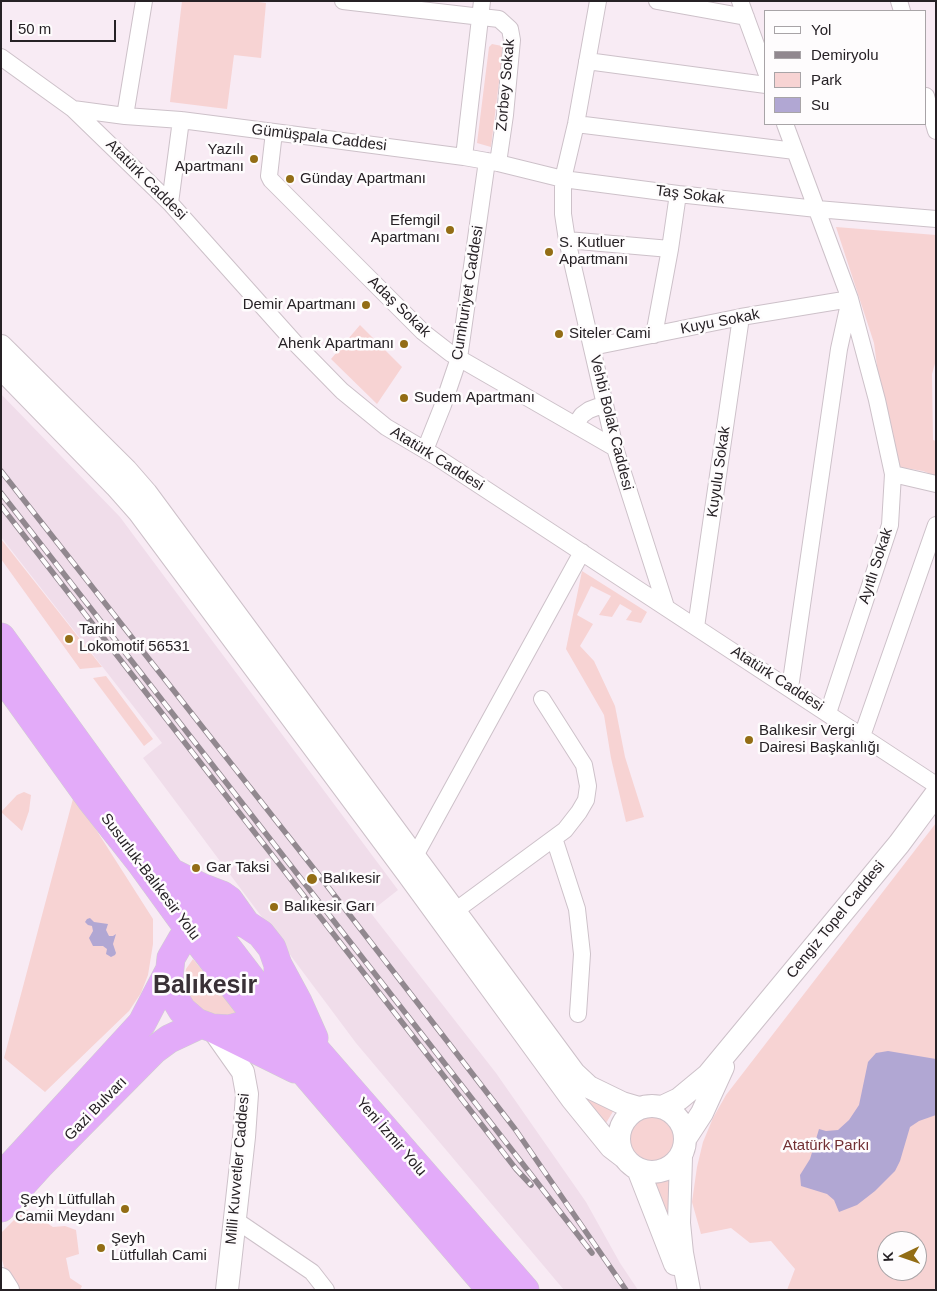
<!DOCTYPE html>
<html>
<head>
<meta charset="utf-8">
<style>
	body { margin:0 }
	#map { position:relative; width:937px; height:1291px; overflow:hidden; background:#f8ebf4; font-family:Helvetica,sans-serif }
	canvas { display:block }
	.frame { position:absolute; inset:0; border:2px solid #262125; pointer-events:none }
	.legend { position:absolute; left:764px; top:10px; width:162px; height:115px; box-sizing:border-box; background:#fefcfd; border:1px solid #a8a4a7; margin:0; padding:6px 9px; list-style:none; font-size:15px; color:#262125 }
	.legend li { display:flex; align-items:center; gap:10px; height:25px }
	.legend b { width:25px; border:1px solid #a8a4a7 }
	.north { position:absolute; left:877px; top:1231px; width:50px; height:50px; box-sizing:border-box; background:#fefcfd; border:1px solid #a8a4a7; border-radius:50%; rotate:267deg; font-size:14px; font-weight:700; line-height:20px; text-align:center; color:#262125 }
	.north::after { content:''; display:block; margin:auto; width:18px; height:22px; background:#936d15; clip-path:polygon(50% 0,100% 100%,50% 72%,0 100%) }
	.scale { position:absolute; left:10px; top:20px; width:106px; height:22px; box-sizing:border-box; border:2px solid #262125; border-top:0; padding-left:6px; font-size:15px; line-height:18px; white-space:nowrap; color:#262125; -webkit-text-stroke:4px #fefcfd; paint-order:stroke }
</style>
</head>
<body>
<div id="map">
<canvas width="937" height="1291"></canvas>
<div class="frame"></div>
<ul class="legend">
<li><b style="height:6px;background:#fff"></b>Yol</li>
<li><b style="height:6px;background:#91888f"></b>Demiryolu</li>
<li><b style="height:14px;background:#f7d3d3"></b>Park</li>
<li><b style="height:14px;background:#b1a7d3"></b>Su</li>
</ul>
<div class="north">K</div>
<div class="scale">50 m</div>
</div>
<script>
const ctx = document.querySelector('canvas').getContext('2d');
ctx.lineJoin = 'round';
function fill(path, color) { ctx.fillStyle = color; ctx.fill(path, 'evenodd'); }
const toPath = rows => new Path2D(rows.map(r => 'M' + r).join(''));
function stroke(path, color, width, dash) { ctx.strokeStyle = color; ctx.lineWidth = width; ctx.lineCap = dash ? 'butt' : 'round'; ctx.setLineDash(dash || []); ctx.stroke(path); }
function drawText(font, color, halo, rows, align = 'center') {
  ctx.font = font + ' Helvetica,sans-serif'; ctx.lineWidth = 5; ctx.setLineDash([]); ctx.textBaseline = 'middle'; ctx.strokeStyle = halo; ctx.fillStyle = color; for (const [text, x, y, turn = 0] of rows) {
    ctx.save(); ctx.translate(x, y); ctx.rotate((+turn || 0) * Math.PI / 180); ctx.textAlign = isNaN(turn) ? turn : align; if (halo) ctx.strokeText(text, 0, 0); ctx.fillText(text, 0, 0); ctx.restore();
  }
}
fill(toPath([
	[1,394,120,517,398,890,370,912,496,1073,586,1202,620,1263,638,1290,564,1290,356,1043,143,758,162,743,1,537]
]), '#f0ddea');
fill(toPath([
	[182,1,251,1,266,3,261,58,234,55,227,109,170,102],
	[492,44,502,46,503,49,491,147,477,143,489,47],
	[836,227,936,235,936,360,932,374,933,440,936,441,936,476,923,471,894,466,887,442,874,343],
	[360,325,402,367,377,404,331,359],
	[1,539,102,667,80,669,1,559],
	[582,571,647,612,641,623,626,620,632,611,620,604,612,617,599,615,611,596,591,586,577,615,593,624,580,646,594,661,615,706,625,757,644,817,626,822,611,758,604,715,566,649],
	[106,676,153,739,144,746,93,678],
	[24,792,31,795,29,811,22,831,1,812,17,795],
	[74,795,153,919,153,944,148,975,141,993,129,1011,45,1092,4,1058],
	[936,823,936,1290,787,1290,795,1269,771,1241,750,1243,731,1228,701,1234,692,1202,697,1167,703,1142,713,1118,726,1095],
	[887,1241,917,1241,917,1271,887,1271],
	[193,959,238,1014,229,1017,205,1015,186,997,184,982,186,969],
	[568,1076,617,1105,603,1128],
	'627 1140a24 24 0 1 1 48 0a24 24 0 1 1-48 0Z',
	[671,1174,673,1230,649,1180,664,1177],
	[27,1210,53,1227,65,1226,76,1230,79,1254,66,1258,70,1278,82,1286,80,1290,15,1290,6,1274,1,1256,1,1233,17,1217]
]), '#f7d3d3');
fill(toPath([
	[90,918,94,922,108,924,106,930,109,936,113,936,116,934,113,944,116,953,115,955,111,957,106,954,107,949,103,946,93,946,89,938,93,931,92,926,88,925,85,922,87,919],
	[888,1051,936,1059,936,1115,919,1121,910,1127,900,1161,895,1171,875,1191,857,1205,839,1212,834,1200,827,1194,801,1186,800,1175,810,1159,819,1129,826,1131,838,1130,849,1120,859,1105,868,1062,876,1053]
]), '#b1a7d3');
const street = toPath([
	[343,1,499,19,510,29,512,40,505,115,498,163],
	[598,1,576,124,563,179,563,214,567,240,615,448,666,607],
	[657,1,746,17],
	[740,1,766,72],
	[899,1,902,11],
	[1,57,73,109,170,203,296,344,342,391,386,427,435,456,936,785],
	[587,61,766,85],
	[926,96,936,131],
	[73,109,125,116,181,120,274,132,464,157,498,163,563,179,678,194,817,209,936,219],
	[125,116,144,1],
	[576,124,795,151],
	[785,124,850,299,877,400,893,474,890,525,828,713],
	[274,132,269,176,271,180,423,332,450,353,615,448],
	[464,157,482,1],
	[170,203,181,120],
	[567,240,670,249],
	[654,335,670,249,678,194],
	[592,347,741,317,850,299,839,349,790,688],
	[575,425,582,415,589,410,605,404],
	[425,450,443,405,459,358,487,161],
	[893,474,936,484],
	[696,627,741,317],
	[862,736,936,525],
	[554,838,577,909,582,954,578,1014],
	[415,856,582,552],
	[455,911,565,830,579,812,586,800,588,786,584,765,542,699],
	[234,1219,312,1272,326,1290]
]);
const secondary = toPath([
	[1,346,126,470,146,493,574,1073,589,1087,622,1103,639,1108],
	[1,368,116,486,139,512,408,874,572,1099,611,1147,624,1157],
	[212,1028,243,1072,247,1094,244,1137,227,1290],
	'619 1139a33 33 0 1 1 66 0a33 33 0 1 1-66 0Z',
	[662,1107,679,1099,708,1075,899,844,936,794],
	[685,1139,702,1113,723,1067],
	[681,1157,679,1223,682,1253,689,1290],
	[638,1169,675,1264],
	[1,1279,8,1290]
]);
const highway = toPath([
	[1,637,191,900,256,985,308,1041,525,1290],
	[1,675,91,800,140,862,190,931,257,1017,491,1290],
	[173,873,201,887,222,895,229,900,246,924,261,934,272,948,278,965,278,983,275,991,272,1000,262,1014,247,1024,230,1029,212,1028,196,1022,182,1010,173,995,169,977,171,958,182,939,193,929,209,921,228,919,246,924],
	[278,965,298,1002,314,1038],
	[212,1028,295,1069],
	[1,1177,142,1023,169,971],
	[1,1208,41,1164,154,1050,169,1039,201,1024]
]);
stroke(street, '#cdc1c9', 18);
stroke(secondary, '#cdc1c9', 24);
stroke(highway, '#cfcecf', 29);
stroke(street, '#fff', 16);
stroke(secondary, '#fff', 22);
stroke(highway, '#e3abf9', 28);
const rail = toPath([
	[1,471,318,874,515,1129,626,1290],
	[1,493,592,1253],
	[1,506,516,1169,531,1185]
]);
stroke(rail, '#91888f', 5.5);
stroke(rail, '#fefcfd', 4, [11]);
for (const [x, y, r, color] of [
	[254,159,5,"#936d15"],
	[290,179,5,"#936d15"],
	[450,230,5,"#936d15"],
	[549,252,5,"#936d15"],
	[366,305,5,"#936d15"],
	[559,334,5,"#936d15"],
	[404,344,5,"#936d15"],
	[404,398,5,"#936d15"],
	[69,639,5,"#936d15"],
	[749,740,5,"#936d15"],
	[196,868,5,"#936d15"],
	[312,879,6,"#936d15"],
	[274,907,5,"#936d15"],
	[125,1209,5,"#936d15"],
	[101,1248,5,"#936d15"]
]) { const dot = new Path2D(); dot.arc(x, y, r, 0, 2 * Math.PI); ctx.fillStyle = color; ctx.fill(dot); stroke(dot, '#fefcfd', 2); }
drawText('15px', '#262125', '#fefcfd', [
	["Zorbey Sokak",506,85,-85],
	["Gümüşpala Caddesi",319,138,7],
	["Atatürk Caddesi",146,180,45],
	["Taş Sokak",690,195,7],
	["Cumhuriyet Caddesi",468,293,-81],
	["Adaş Sokak",399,307,44],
	["Kuyu Sokak",720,322,-11],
	["Vehbi Bolak Caddesi",611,423,76],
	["Atatürk Caddesi",437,459,32],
	["Kuyulu Sokak",719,472,-82],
	["Ayıtlı Sokak",876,566,-72],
	["Atatürk Caddesi",777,679,33],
	["Susurluk-Balıkesir Yolu",150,877,53],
	["Cengiz Topel Caddesi",836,920,-51],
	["Gazi Bulvarı",96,1109,-46],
	["Yeni İzmir Yolu",391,1137,49],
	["Milli Kuvvetler Caddesi",238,1169,-85]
]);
drawText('15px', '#262125', '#fefcfd', [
	["Yazılı",244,150,"right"],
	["Apartmanı",244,167,"right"],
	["Günday Apartmanı",300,179],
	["Efemgil",440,221,"right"],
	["Apartmanı",440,238,"right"],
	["S. Kutluer",559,243],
	["Apartmanı",559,260],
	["Demir Apartmanı",356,305,"right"],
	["Siteler Cami",569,334],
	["Ahenk Apartmanı",394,344,"right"],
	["Sudem Apartmanı",414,398],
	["Tarihi",79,630],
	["Lokomotif 56531",79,647],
	["Balıkesir Vergi",759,731],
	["Dairesi Başkanlığı",759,748],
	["Gar Taksi",206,868],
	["Balıkesir",323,879],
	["Balıkesir Garı",284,907],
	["Şeyh Lütfullah",115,1200,"right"],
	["Camii Meydanı",115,1217,"right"],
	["Şeyh",111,1239],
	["Lütfullah Cami",111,1256]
], 'left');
drawText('15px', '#723034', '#fefcfd', [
	["Atatürk Parkı",826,1146]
]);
drawText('bold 25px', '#393036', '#fefcfd', [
	["Balıkesir",205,986]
]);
</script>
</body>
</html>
